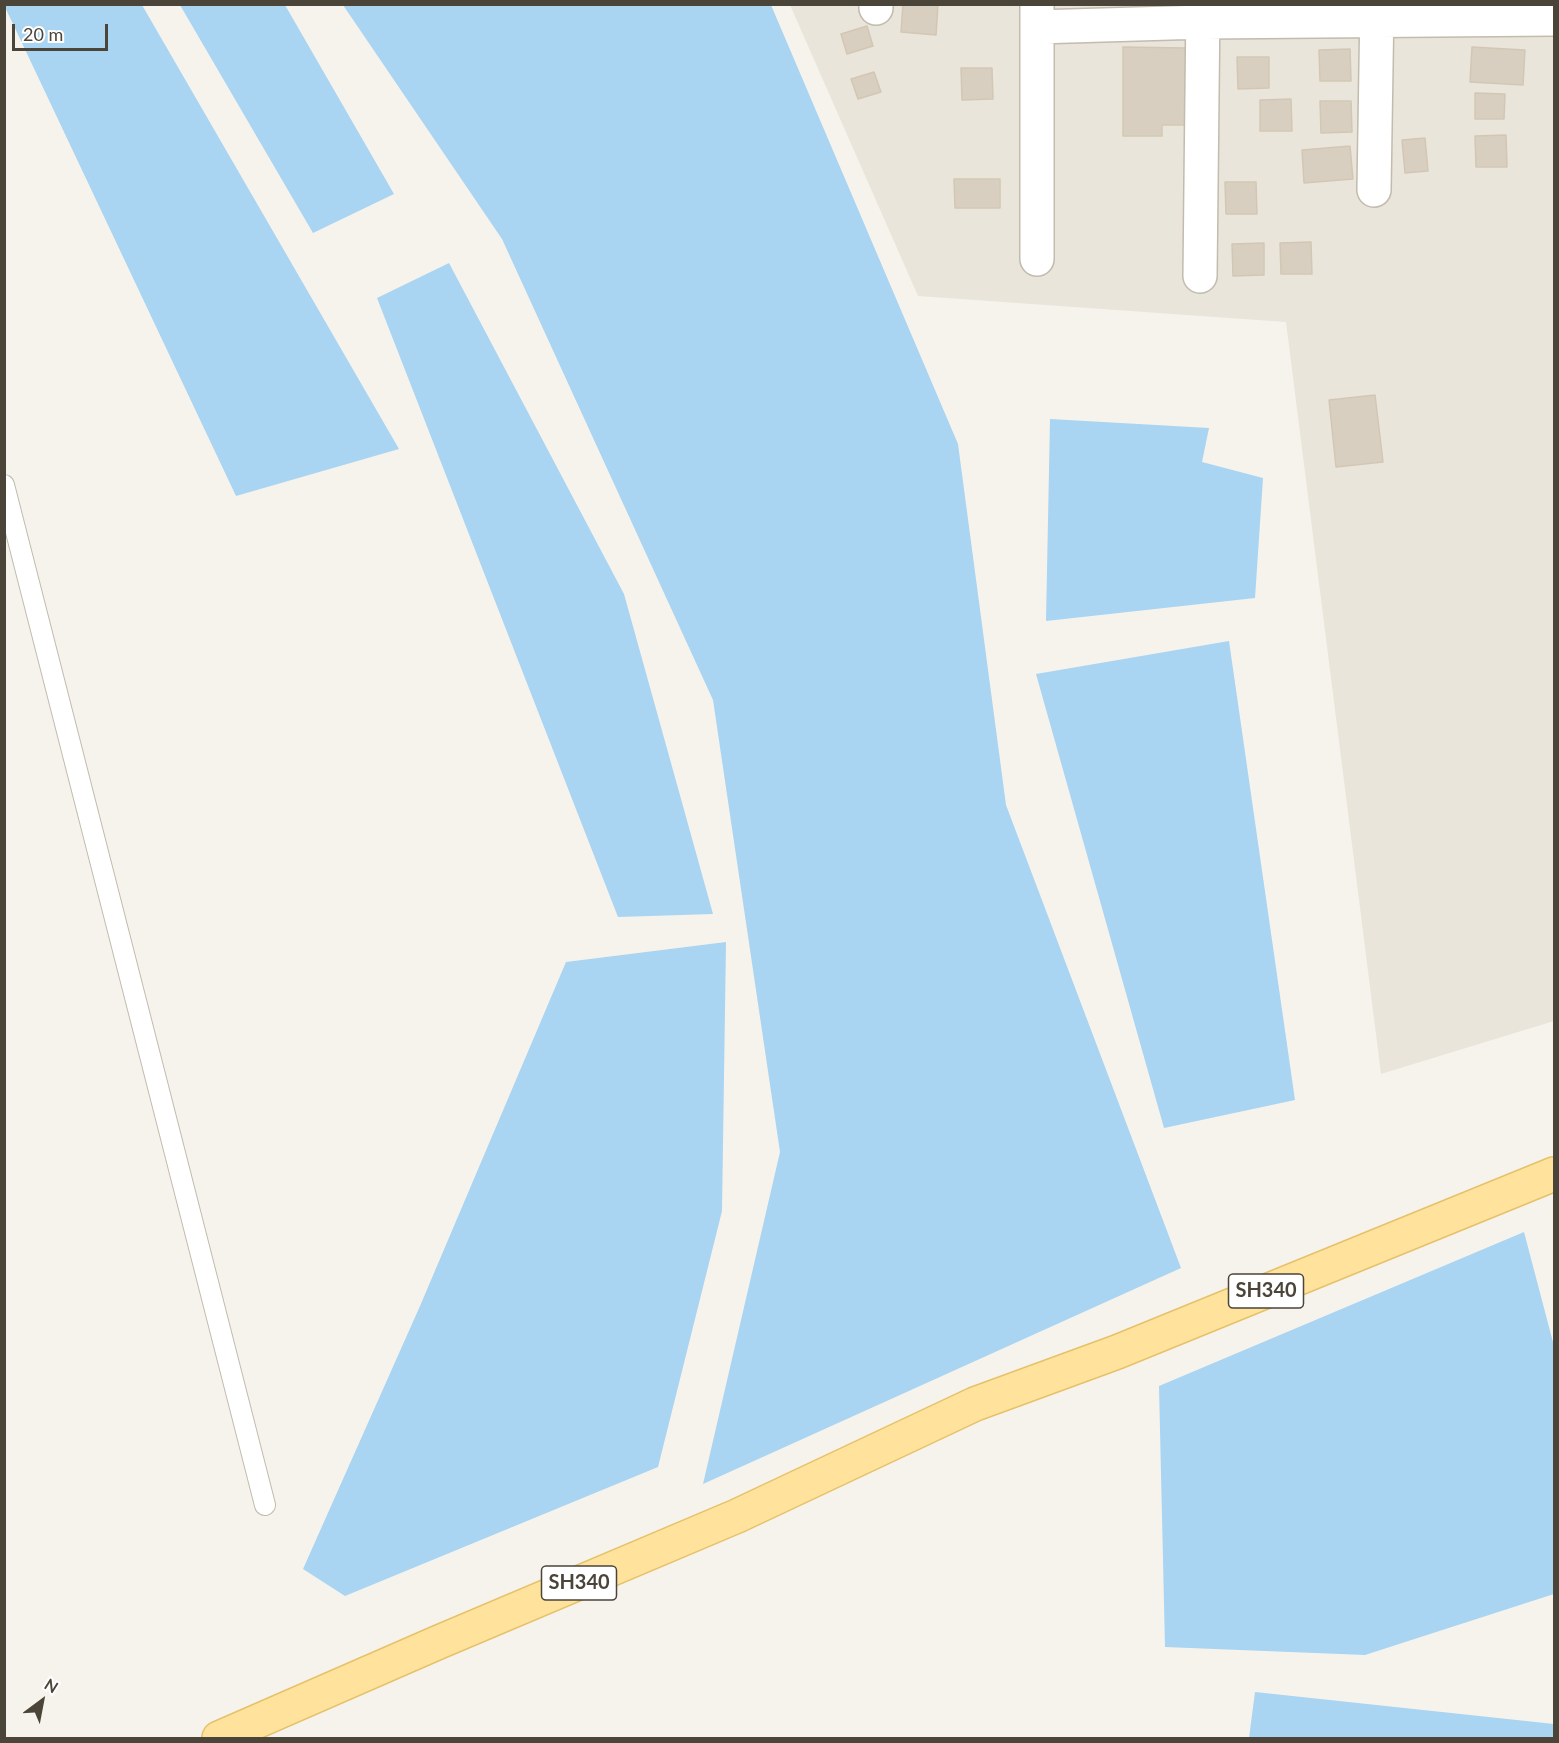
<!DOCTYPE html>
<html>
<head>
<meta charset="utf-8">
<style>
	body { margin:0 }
	#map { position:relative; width:1559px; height:1743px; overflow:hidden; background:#f6f3ec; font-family:Lato,sans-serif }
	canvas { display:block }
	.frame { position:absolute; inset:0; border:6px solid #4b4439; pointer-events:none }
	.north { position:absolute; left:12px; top:1671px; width:60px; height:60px; -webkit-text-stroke:4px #fff; paint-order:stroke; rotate:32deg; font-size:16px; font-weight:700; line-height:24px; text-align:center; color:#4b4439 }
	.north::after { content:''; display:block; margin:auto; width:21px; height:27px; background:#4b4439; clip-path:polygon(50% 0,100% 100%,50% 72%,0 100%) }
	.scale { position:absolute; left:12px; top:24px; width:96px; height:27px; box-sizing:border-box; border:3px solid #4b4439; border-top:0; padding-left:8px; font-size:18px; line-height:21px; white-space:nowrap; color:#4b4439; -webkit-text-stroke:4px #fff; paint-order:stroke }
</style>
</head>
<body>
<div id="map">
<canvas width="1559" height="1743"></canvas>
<div class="frame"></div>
<div class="north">N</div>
<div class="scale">20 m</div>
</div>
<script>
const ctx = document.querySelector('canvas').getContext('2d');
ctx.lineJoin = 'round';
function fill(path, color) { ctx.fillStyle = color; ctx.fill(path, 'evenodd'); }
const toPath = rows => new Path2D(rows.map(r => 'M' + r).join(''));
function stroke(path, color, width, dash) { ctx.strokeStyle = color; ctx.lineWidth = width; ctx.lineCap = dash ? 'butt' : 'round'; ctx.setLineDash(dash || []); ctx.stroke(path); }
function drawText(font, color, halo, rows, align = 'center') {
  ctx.font = font + ' Lato,sans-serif'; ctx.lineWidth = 4.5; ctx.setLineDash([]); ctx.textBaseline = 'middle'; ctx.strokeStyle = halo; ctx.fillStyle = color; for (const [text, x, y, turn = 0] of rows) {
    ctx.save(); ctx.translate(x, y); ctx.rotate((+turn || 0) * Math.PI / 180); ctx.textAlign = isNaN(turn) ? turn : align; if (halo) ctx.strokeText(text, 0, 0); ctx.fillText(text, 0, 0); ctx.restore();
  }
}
fill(toPath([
	[790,5,1554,5,1554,1021,1381,1074,1286,322,918,296]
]), '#eae5da');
fill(toPath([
	[4,5,142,5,399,449,236,496],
	[180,5,285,5,394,194,313,233],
	[343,5,771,5,958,444,1006,805,1181,1268,703,1484,780,1152,713,700,502,239],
	[449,263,624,594,713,914,618,917,377,298],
	[1050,419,1209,428,1202,462,1263,478,1255,598,1046,621],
	[1229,641,1295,1100,1164,1128,1036,674],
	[726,942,722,1211,658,1467,345,1596,303,1569,420,1306,566,962],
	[1524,1232,1554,1346,1554,1594,1365,1655,1165,1647,1159,1386],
	[1255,1692,1554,1724,1554,1738,1249,1738]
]), '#a9d4f2');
const building = toPath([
	[903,4,938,4,936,35,901,32,903,4],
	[867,26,873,46,847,54,841,34,867,26],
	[1123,47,1186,48,1186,125,1162,125,1162,136,1123,136,1123,47],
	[1472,47,1525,50,1523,85,1470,82,1472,47],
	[1350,49,1351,81,1320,81,1319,50,1350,49],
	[1237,57,1269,57,1269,88,1238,89,1237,57],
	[961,68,992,68,993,99,962,100,961,68],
	[874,72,881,92,858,99,851,79,874,72],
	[1475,93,1505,94,1504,119,1475,119,1475,93],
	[1291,99,1292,131,1260,131,1260,100,1291,99],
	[1320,101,1351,101,1352,132,1321,133,1320,101],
	[1506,135,1507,167,1476,167,1475,136,1506,135],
	[1425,138,1428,171,1405,173,1402,140,1425,138],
	[1350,146,1353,179,1304,183,1302,150,1350,146],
	[954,179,1000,179,1000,208,955,208,954,179],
	[1225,182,1256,182,1257,214,1226,214,1225,182],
	[1311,242,1312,274,1281,274,1280,243,1311,242],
	[1264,243,1264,275,1233,276,1232,244,1264,243],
	[1375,395,1383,462,1336,467,1329,400,1375,395]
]);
fill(building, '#d8cfc1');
stroke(building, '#d3c7b4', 1.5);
const lane = toPath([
	[4,485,265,1505]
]);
const street = toPath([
	[876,4,876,8],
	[1037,27,1203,22,1554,19],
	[1374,190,1377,4],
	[1037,259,1037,6],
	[1200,276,1203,4]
]);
const primary = toPath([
	[219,1738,439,1642,737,1516,975,1404,1117,1352,1554,1174]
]);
stroke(lane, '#c2bbae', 22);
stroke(street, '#c2bbae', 36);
stroke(primary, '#e6c16a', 36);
stroke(lane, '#fff', 20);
stroke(street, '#fff', 33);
stroke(primary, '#ffe39c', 33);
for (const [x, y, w] of [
	[1266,1291,75],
	[579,1583,75]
]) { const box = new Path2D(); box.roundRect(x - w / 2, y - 17, w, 34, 4.5); ctx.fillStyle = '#fff'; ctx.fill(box); stroke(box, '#4b4439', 1.5); }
drawText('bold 20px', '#4b4439', null, [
	["SH340",1266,1291],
	["SH340",579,1583]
]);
</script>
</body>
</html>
